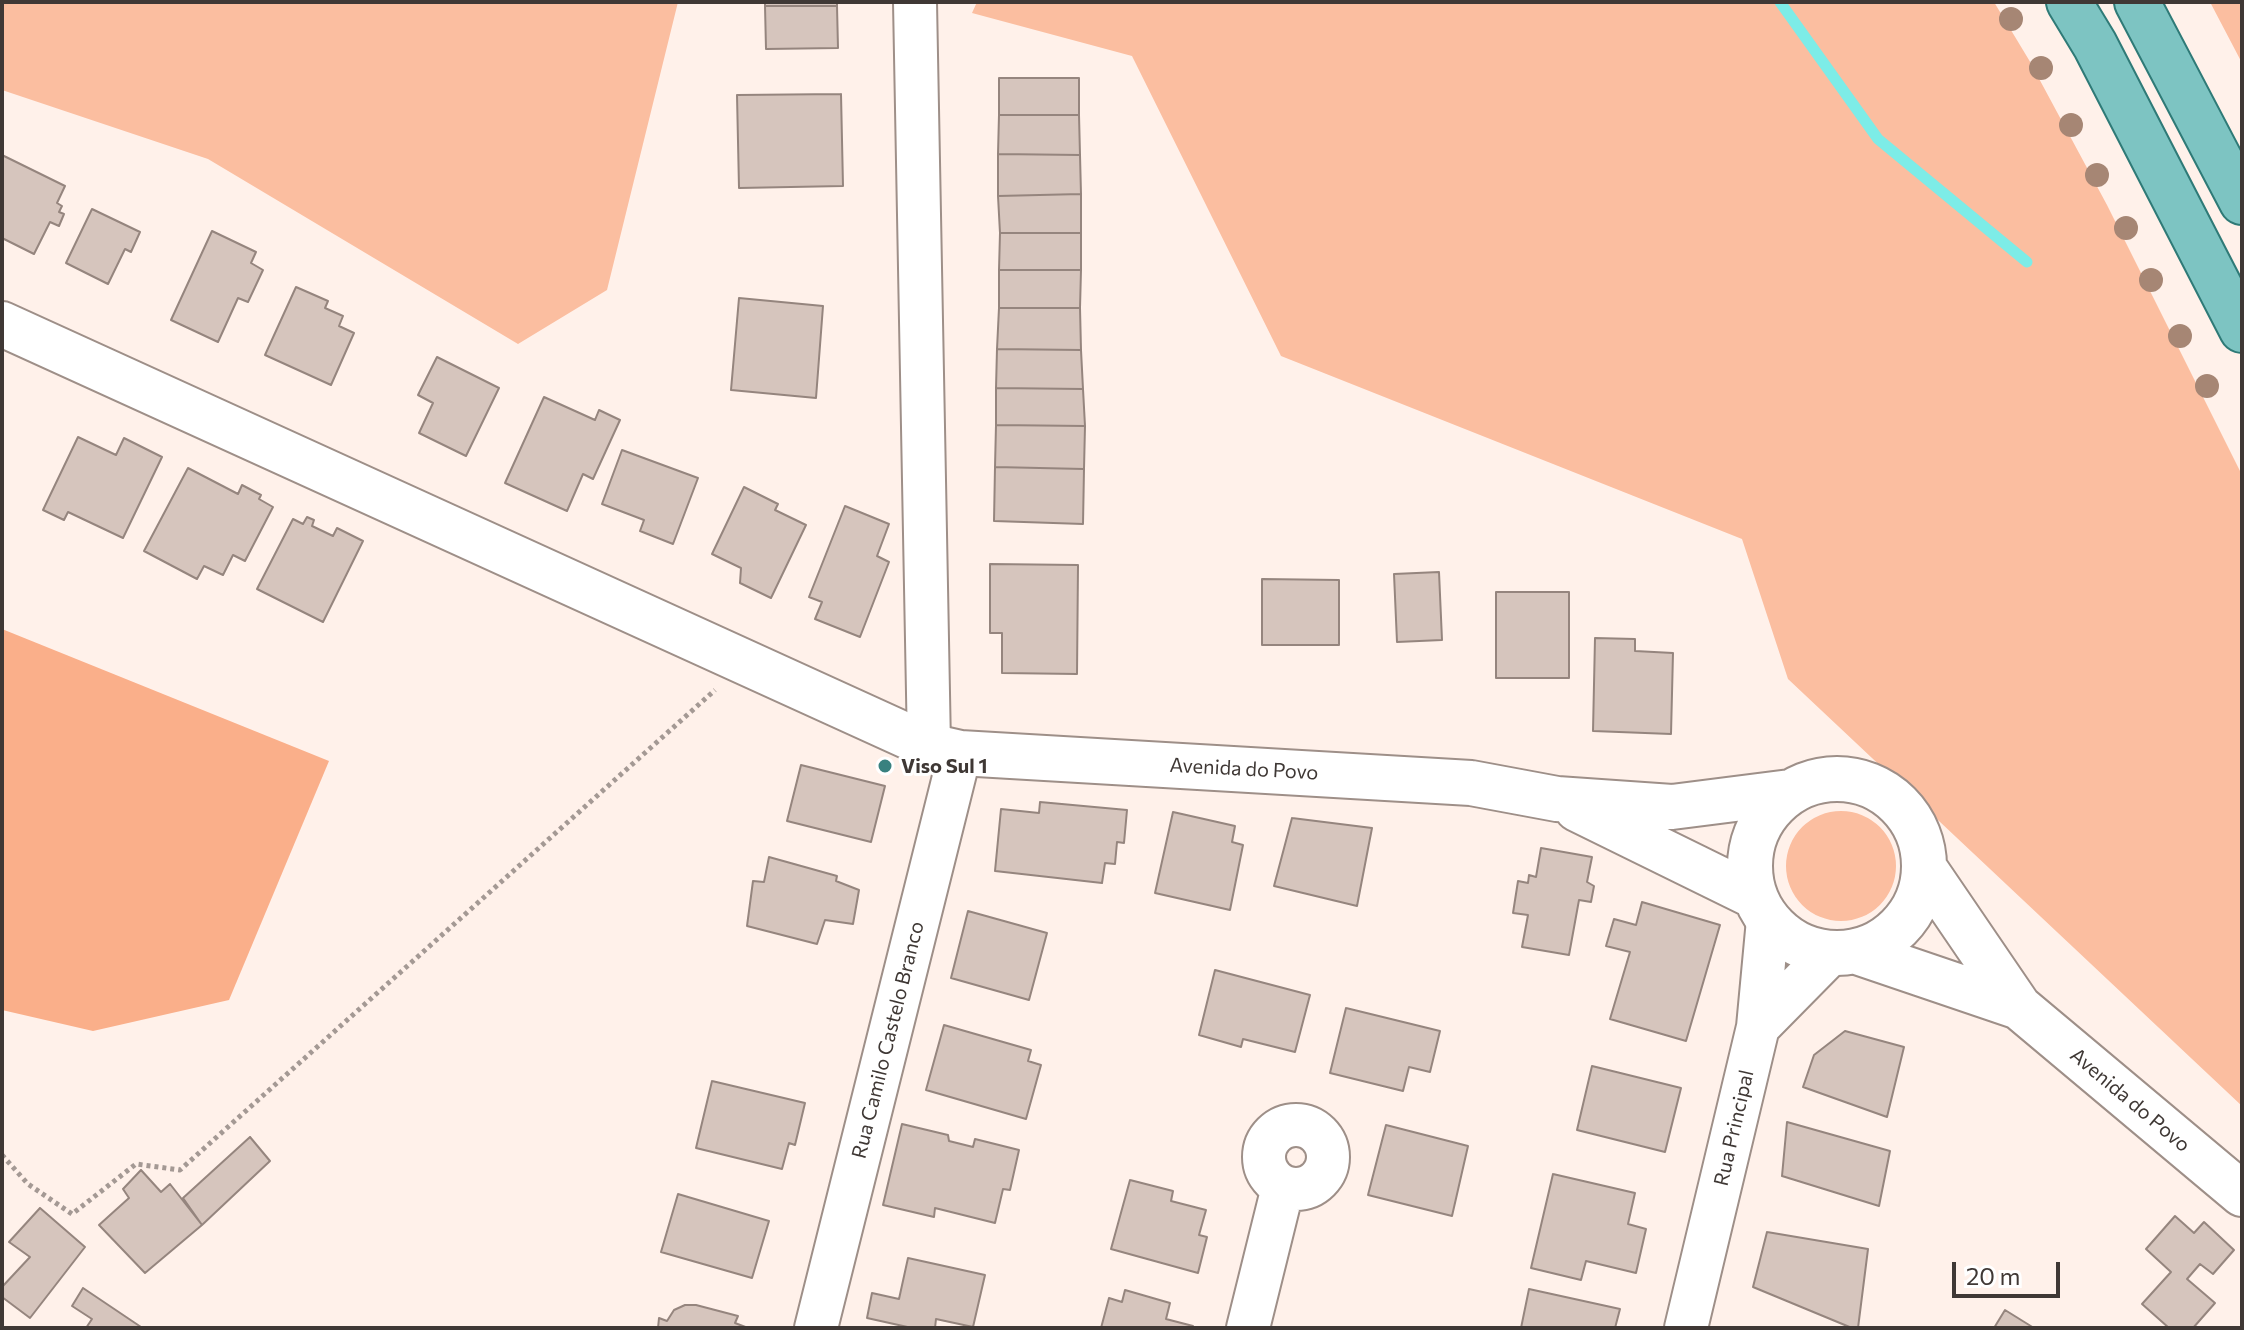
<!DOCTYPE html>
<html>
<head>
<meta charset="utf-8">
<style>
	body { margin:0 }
	#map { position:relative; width:2244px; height:1330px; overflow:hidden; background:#fff1ea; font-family:Commissioner,sans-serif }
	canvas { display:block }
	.frame { position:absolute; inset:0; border:4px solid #3f3835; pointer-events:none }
	.scale { position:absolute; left:1952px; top:1262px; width:108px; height:36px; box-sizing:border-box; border:4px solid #3f3835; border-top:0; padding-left:10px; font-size:24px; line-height:28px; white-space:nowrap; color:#3f3835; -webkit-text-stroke:6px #fff; paint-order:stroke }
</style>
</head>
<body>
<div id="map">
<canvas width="2244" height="1330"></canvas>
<div class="frame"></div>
<div class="scale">20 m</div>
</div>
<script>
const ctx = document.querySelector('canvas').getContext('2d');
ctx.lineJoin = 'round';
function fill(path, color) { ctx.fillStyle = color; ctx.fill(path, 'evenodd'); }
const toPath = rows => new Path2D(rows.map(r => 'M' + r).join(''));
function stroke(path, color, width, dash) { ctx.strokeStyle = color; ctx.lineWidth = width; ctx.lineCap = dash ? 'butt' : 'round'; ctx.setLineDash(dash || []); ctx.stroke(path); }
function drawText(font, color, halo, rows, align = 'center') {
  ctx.font = font + ' Commissioner,sans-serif'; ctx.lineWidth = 6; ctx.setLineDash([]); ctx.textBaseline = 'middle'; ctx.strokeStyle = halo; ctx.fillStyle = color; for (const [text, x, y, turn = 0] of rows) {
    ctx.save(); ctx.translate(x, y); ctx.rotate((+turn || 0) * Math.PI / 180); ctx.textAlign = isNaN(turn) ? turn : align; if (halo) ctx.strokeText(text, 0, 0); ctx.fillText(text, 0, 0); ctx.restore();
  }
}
fill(toPath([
	[2,2,678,2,607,290,518,344,208,159,2,90],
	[977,2,1994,2,2029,60,2107,205,2242,475,2242,1106,1788,679,1742,539,1281,356,1132,56,972,13],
	[2210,2,2242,2,2242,63],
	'1786 866a55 55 0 1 1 110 0a55 55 0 1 1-110 0Z'
]), '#fbbea0');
fill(toPath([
	[2,629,329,761,229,1000,93,1031,2,1010]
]), '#faaf8a');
stroke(toPath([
	[1780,2,1878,139,2027,262]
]), '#7dece7', 11);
const building = toPath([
	[765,2,837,2,837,6,765,6,765,2],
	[765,6,837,6,838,48,766,49,765,6],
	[999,78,1079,78,1079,115,999,115,999,78],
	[841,94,843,186,739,188,737,95,841,94],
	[999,115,1079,115,1080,155,998,154,999,115],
	[998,154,1080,155,1081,194,998,196,998,154],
	[2,155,65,186,57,203,62,206,59,212,64,214,59,226,50,222,34,254,2,238,2,155],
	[1081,194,1081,233,1000,233,998,196,1081,194],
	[92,209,140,232,131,252,125,249,108,284,66,263,92,209],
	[212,231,256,252,251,263,263,270,248,302,238,298,218,342,171,320,212,231],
	[1000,233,1081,233,1081,270,999,270,1000,233],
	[999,270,1081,270,1080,308,999,308,999,270],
	[296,287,328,301,325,308,343,316,339,326,354,333,331,385,265,355,296,287],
	[739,298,823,306,816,398,731,390,739,298],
	[999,308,1080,308,1081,350,997,349,999,308],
	[997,349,1081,350,1083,389,996,388,997,349],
	[437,357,499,388,466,456,419,433,433,403,418,395,437,357],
	[996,388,1083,389,1085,426,996,425,996,388],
	[544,397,595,420,599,410,620,420,593,479,583,474,567,511,505,483,544,397],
	[996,425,1085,426,1084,469,995,467,996,425],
	[78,437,116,455,124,438,162,457,123,538,68,512,64,520,43,510,78,437],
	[622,450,698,478,673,544,640,531,644,520,602,504,622,450],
	[995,467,1084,469,1083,524,994,521,995,467],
	[188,468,238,494,242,485,261,495,259,499,273,507,245,561,233,555,223,575,204,566,197,579,144,551,188,468],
	[744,487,778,504,775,510,806,525,771,598,740,583,741,568,712,554,744,487],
	[845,506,889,524,877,556,889,562,860,637,815,619,822,602,809,597,845,506],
	[307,517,314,520,312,526,333,536,337,528,363,541,323,622,257,589,293,519,303,524,307,517],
	[990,564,1078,565,1077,674,1002,673,1002,633,990,633,990,564],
	[1439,572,1442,640,1397,642,1394,574,1439,572],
	[1262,579,1339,580,1339,645,1262,645,1262,579],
	[1496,592,1569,592,1569,678,1496,678,1496,592],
	[1595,638,1635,639,1635,651,1673,653,1671,734,1593,731,1595,638],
	[801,765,885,786,871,842,787,821,801,765],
	[1040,802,1127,810,1124,843,1117,842,1115,864,1105,863,1102,883,995,871,1001,809,1039,813,1040,802],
	[1173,812,1235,826,1232,842,1243,845,1230,910,1155,893,1173,812],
	[1292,818,1372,828,1357,906,1274,886,1292,818],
	[1541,848,1592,857,1587,882,1594,886,1591,902,1579,900,1569,955,1522,947,1528,915,1513,913,1518,881,1528,883,1529,875,1536,877,1541,848],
	[769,857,837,876,836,881,859,890,853,924,825,920,817,944,747,926,753,881,764,882,769,857],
	[1642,902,1720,925,1686,1041,1610,1019,1630,952,1606,946,1614,919,1636,925,1642,902],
	[968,911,1047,933,1029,1000,951,978,968,911],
	[1215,970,1310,995,1295,1052,1243,1039,1241,1047,1199,1035,1215,970],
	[1346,1008,1440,1031,1430,1072,1409,1067,1403,1091,1330,1073,1346,1008],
	[944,1025,1031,1050,1028,1061,1041,1065,1026,1119,926,1090,944,1025],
	[1845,1031,1904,1047,1887,1117,1803,1087,1814,1055,1845,1031],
	[1592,1066,1681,1088,1665,1152,1577,1130,1592,1066],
	[712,1081,805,1103,795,1145,789,1143,782,1169,696,1148,712,1081],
	[1787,1122,1890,1151,1879,1206,1782,1176,1787,1122],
	[902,1124,948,1135,949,1141,973,1147,975,1139,1019,1150,1010,1190,1003,1189,995,1223,935,1208,934,1217,883,1205,902,1124],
	[1386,1125,1468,1146,1452,1216,1368,1195,1386,1125],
	[250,1137,270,1161,202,1225,183,1198,250,1137],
	[141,1170,161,1192,170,1184,202,1225,145,1273,99,1225,129,1198,123,1189,141,1170],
	[1553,1174,1635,1193,1628,1224,1646,1229,1636,1273,1586,1261,1581,1280,1531,1268,1553,1174],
	[1130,1180,1173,1191,1171,1201,1206,1210,1199,1235,1207,1237,1198,1273,1111,1249,1130,1180],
	[678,1194,769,1221,752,1278,661,1252,678,1194],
	[40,1208,85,1247,30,1318,2,1297,2,1287,30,1257,9,1242,40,1208],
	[2175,1216,2194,1233,2204,1222,2234,1250,2213,1274,2200,1264,2187,1279,2215,1303,2193,1328,2169,1328,2142,1304,2171,1272,2146,1249,2175,1216],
	[1767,1232,1868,1249,1858,1328,1852,1328,1753,1287,1767,1232],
	[908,1258,985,1275,973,1327,936,1319,935,1328,912,1328,867,1318,872,1293,899,1299,908,1258],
	[83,1288,141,1327,140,1328,86,1328,92,1319,72,1306,83,1288],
	[1529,1289,1620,1309,1615,1328,1521,1328,1529,1289],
	[1125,1290,1170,1303,1166,1319,1193,1326,1192,1328,1101,1328,1109,1298,1122,1302,1125,1290],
	[685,1305,696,1305,738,1316,735,1323,748,1328,658,1328,659,1318,667,1321,674,1310,685,1305],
	[2005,1310,2034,1328,1994,1328,2005,1310]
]);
fill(building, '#d6c5bd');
stroke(building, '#95857e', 2);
const minor = toPath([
	[915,2,929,746],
	[1758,1027,1830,954],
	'1264 1157a32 32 0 1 1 64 0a32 32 0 1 1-64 0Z',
	[816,1328,960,753],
	[1248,1328,1283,1187],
	[1686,1328,1758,1027,1768,920]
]);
const tertiary = toPath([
	[2,324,929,746,960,753,1471,783,1557,799,1672,807,1790,792],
	'1750 866a87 87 0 1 1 174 0a87 87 0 1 1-174 0Z',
	[1577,809,1754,896],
	[1925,869,2019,1007,2242,1194],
	[1857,952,2019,1007]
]);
const primary = toPath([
	[2069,2,2095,45,2242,330],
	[2137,2,2242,202]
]);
stroke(minor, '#9e8f88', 46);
stroke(tertiary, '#9e8f88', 48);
stroke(primary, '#2f7a77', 48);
stroke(toPath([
	[2,1155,28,1184,72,1214,136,1164,180,1170,715,690]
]), '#a49994', 5, [4, 4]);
stroke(minor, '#fff', 42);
stroke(tertiary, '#fff', 44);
stroke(primary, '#7dc4c2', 44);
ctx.fillStyle = '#a68674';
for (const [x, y] of [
	[2011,19],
	[2041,68],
	[2071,125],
	[2097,175],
	[2126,228],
	[2151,280],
	[2180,336],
	[2207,386]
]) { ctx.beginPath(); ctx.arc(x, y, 12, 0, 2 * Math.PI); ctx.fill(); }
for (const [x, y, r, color] of [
	[885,766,8,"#39817f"]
]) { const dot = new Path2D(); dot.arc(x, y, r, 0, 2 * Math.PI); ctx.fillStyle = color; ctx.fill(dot); stroke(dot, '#fff', 3); }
drawText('bold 20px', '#3f3835', '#fff', [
	["Viso Sul 1",901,766]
], 'left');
drawText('20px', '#3f3835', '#fff', [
	["Avenida do Povo",1244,769,3],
	["Rua Camilo Castelo Branco",888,1040,-76],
	["Avenida do Povo",2130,1100,40],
	["Rua Principal",1734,1128,-77]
]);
</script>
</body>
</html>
